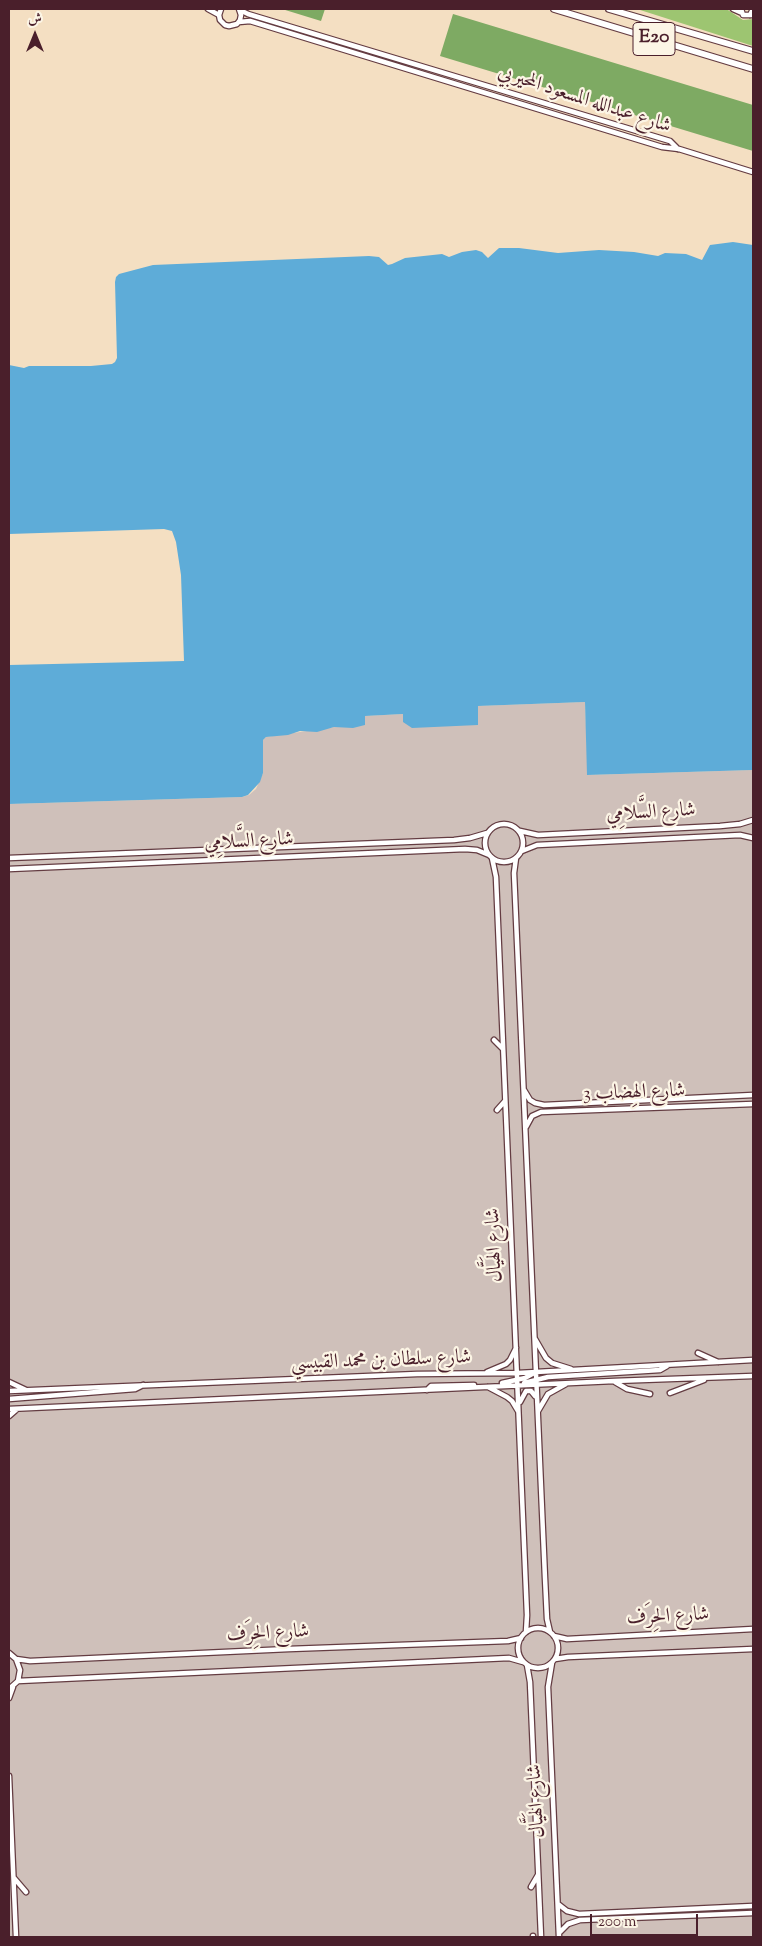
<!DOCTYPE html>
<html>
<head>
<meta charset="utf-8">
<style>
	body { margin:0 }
	#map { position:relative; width:762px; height:1946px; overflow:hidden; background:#f4dfc2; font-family:"Sorts Mill Goudy",Amiri,serif }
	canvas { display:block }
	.frame { position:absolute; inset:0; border:10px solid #4a1f2b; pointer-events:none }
	.north { position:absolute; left:10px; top:10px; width:50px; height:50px; -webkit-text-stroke:4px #fcf5e5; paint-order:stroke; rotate:0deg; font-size:14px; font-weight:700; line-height:20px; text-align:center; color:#4a1f2b }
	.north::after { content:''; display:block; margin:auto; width:18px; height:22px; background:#4a1f2b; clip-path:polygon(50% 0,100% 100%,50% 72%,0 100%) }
	.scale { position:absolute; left:590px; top:1914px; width:108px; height:22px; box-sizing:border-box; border:2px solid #4a1f2b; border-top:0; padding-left:6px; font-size:15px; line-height:18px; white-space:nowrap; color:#4a1f2b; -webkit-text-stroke:4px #fcf5e5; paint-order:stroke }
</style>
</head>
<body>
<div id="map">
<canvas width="762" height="1946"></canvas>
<div class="frame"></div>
<div class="north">ش</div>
<div class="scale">200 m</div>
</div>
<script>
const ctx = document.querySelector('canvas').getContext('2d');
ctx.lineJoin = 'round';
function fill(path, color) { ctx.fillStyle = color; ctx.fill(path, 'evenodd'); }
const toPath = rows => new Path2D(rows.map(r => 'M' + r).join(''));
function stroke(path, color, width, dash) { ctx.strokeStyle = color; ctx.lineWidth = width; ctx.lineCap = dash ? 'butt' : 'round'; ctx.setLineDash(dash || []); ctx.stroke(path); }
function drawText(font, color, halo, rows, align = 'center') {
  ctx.font = font + ' "Sorts Mill Goudy",Amiri,serif'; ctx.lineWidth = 4.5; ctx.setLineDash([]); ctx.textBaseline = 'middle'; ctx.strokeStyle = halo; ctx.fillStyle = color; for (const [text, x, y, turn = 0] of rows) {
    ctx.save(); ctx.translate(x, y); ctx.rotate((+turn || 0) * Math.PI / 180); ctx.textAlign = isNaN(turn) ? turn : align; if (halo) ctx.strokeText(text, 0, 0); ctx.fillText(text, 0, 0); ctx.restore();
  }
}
fill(toPath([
	[585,702,588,775,753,770,753,1937,9,1937,9,804,242,797,249,795,256,789,263,773,263,740,266,737,334,727,365,725,364,716,403,714,478,725,477,706]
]), '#cfc0ba');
fill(toPath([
	[637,9,728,10,743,20,753,19,753,46]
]), '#9dc571');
fill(toPath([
	[282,9,325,9,321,21],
	[453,14,753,105,753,151,440,56]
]), '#7eaa63');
fill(toPath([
	[733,242,753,245,753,770,587,775,585,702,478,706,478,725,412,728,403,722,403,714,365,716,365,725,353,728,334,727,317,732,300,731,288,735,266,737,263,740,263,773,260,782,248,795,242,797,9,804,9,665,184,661,181,575,176,542,172,531,164,529,9,534,9,365,24,368,29,366,91,366,112,364,115,362,117,358,115,282,116,277,119,274,153,265,369,256,379,257,388,265,392,264,405,258,442,254,449,257,462,252,476,250,482,252,488,258,499,248,519,248,558,253,599,250,634,252,658,256,665,253,686,254,702,260,710,245]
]), '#5eacd8');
const secondary = toPath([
	[208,9,219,15],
	[221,9,219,15,220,20,225,25,229,26,237,24,240,20,241,15,239,9],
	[733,9,742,13],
	[741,9,743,15,753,15],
	[240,10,248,14,660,138,670,141,678,149],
	[750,15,753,9],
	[239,22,250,21,662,147,679,149,753,172],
	'485 843a19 19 0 1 1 38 0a19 19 0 1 1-38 0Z',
	[520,831,538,835,558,834,720,826,740,824,753,820],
	[522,851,537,845,740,835,753,838],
	[9,858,454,840,470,838,487,833],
	[492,858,496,877,527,1615,526,1632],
	[516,858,514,873,545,1578,547,1619,550,1632],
	[9,869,465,849,477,850,489,855],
	[494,1040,503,1049],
	[524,1090,530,1100,535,1103,544,1105,753,1095],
	[497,1110,505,1101],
	[526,1127,532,1116,541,1112,753,1104],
	[535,1339,546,1358,552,1363,571,1369],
	[698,1353,718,1362],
	[487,1372,506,1364,510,1360,516,1348],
	[9,1382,26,1390],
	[615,1382,627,1389,650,1394],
	[502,1383,525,1378,534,1373],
	[524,1383,548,1377,660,1370,667,1366],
	[488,1387,507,1397,512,1401,518,1411],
	[427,1390,431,1386,474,1385],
	[9,1391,417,1374,518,1373,753,1360],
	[670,1393,704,1380],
	[9,1399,135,1389,143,1385],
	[520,1402,526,1391,531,1391,535,1396],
	[9,1409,614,1381,753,1376],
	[538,1411,548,1394,566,1384],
	[9,1416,17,1409],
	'518 1648a20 20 0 1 1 40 0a20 20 0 1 1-40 0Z',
	[554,1636,567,1639,753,1629],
	[9,1653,16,1659,20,1670,18,1681,9,1689],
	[16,1659,30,1661,289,1649,508,1641,521,1638],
	[555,1659,568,1657,753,1649],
	[552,1663,548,1687,559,1937],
	[527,1665,530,1682,541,1937],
	[18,1681,509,1658,523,1662],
	[9,1698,13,1687],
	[9,1776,16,1937],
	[14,1878,26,1892],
	[531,1887,538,1875],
	[558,1904,567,1911,579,1914,753,1906],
	[559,1933,568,1924,580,1920,753,1913],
	[533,1936,533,1937]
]);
const highway = toPath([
	[554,9,753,69],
	[609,9,753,51]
]);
stroke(secondary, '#643c42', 7);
stroke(highway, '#643c42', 8);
stroke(secondary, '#fff', 4.5);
stroke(highway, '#fff', 5.5);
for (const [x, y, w] of [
	[654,39,42]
]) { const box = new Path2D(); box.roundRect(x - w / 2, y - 16.5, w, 33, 4); ctx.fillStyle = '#fcf5e5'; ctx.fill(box); stroke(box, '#4a1f2b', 1); }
drawText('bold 19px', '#4a1f2b', null, [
	["E20",654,39]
]);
drawText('20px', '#4a1f2b', '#fcf5e5', [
	["شارع عبدالله المسعود المحيربي",584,101,18],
	["شارع السَّلامِي",651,814,-3],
	["شارع السَّلامِي",249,843,-3],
	["شارع الهِضاب 3",634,1094,-2],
	["شارع الهَيَّال",496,1245,-92],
	["شارع سلطان بن محمد القبيسي",381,1362,-2],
	["شارع الحِرَف",668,1618,-3],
	["شارع الحِرَف",268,1635,-3],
	["شارع الهَيَّال",538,1801,-93]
]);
</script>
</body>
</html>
